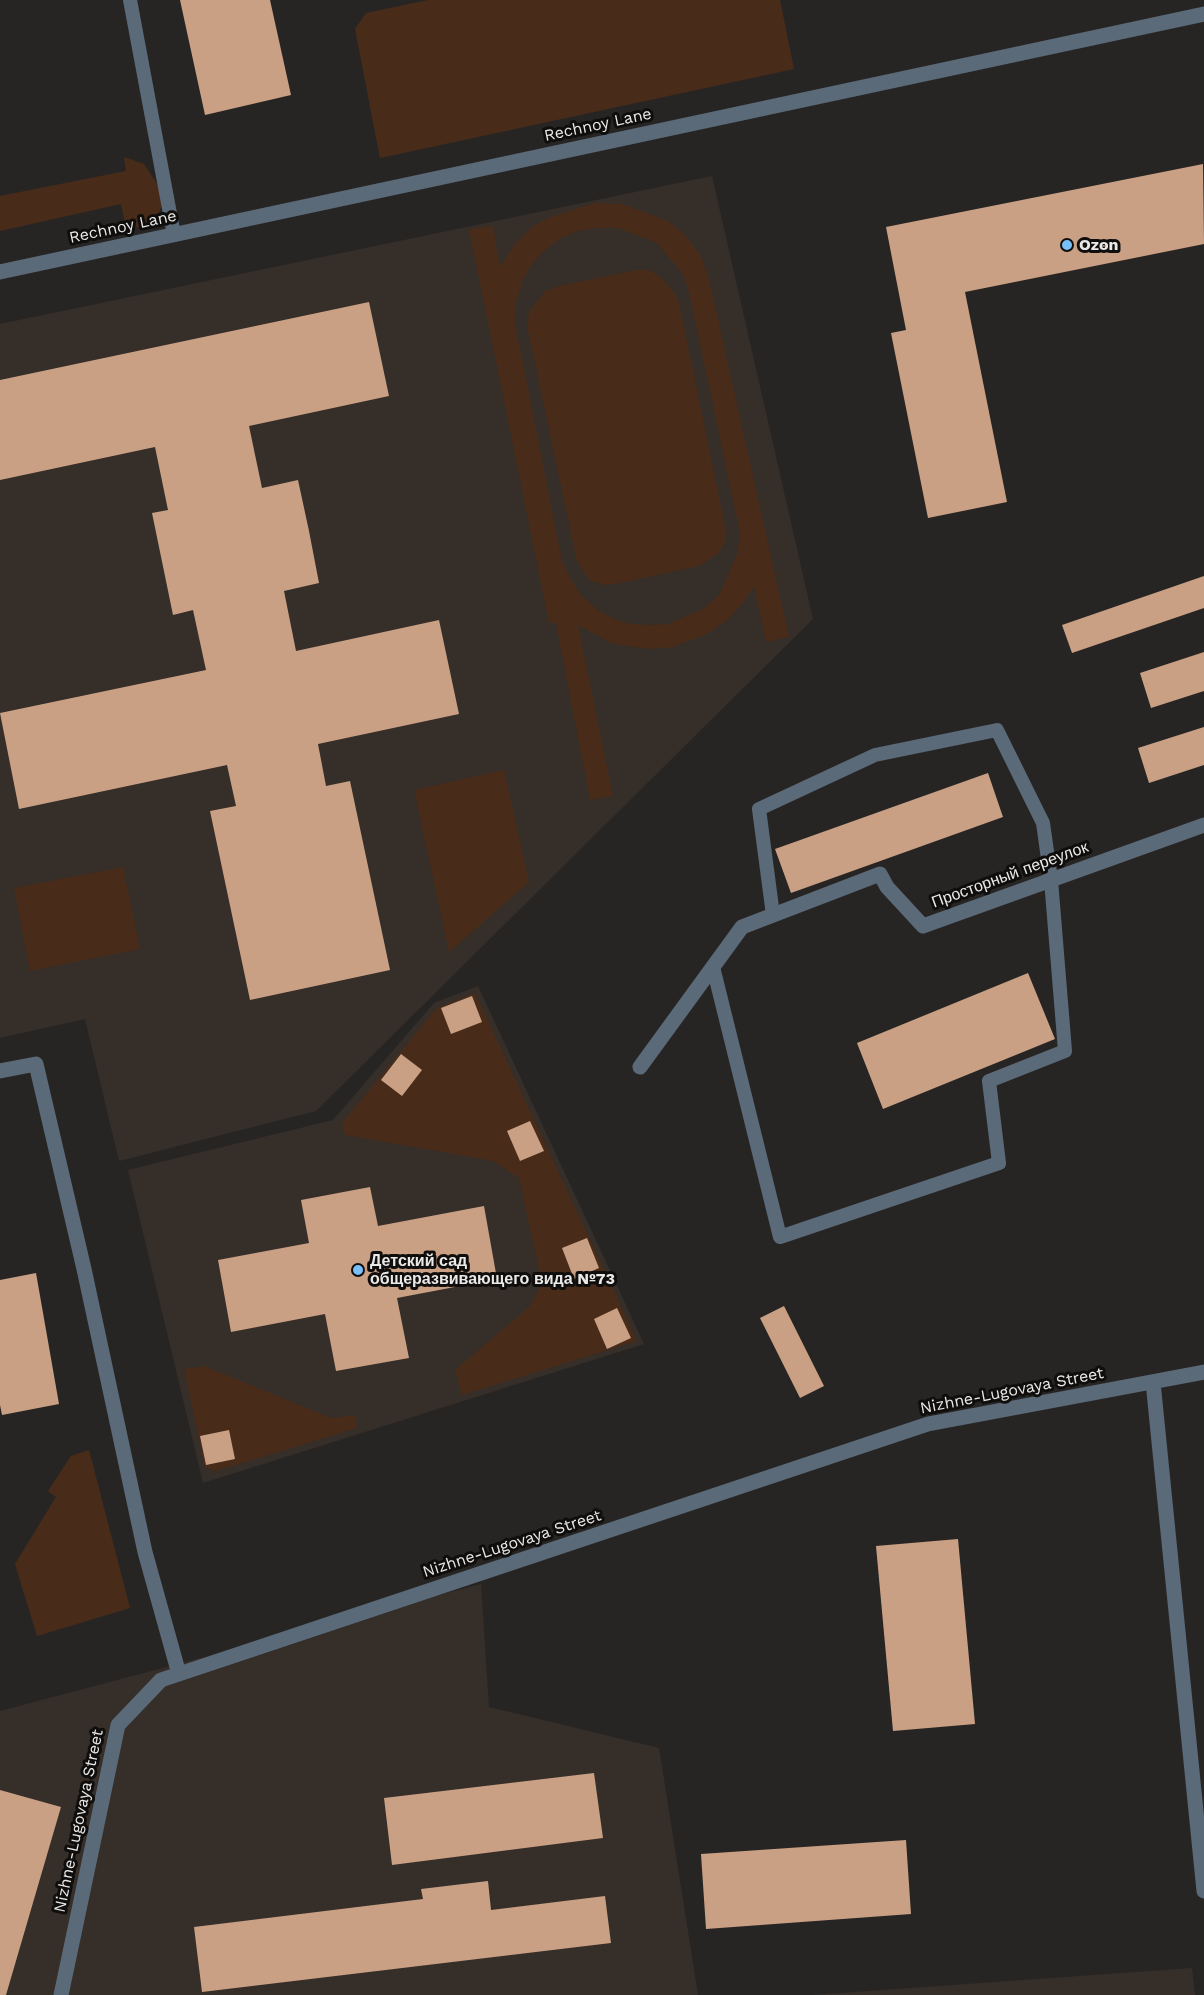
<!DOCTYPE html>
<html>
<head>
<meta charset="utf-8">
<style>
	body { margin:0 }
	canvas { display:block; background:#272523 }
</style>
</head>
<body>
<canvas width="1204" height="1995"></canvas>
<script>
const ctx = document.querySelector('canvas').getContext('2d');
ctx.lineJoin = 'round';
function fill(path, color) { ctx.fillStyle = color; ctx.fill(path, 'evenodd'); }
const toPath = rows => new Path2D(rows.map(r => 'M' + r).join(''));
function stroke(path, color, width, dash) { ctx.strokeStyle = color; ctx.lineWidth = width; ctx.lineCap = dash ? 'butt' : 'round'; ctx.setLineDash(dash || []); ctx.stroke(path); }
function drawText(font, color, halo, rows, align = 'center') {
  ctx.font = font + ' "Work Sans",sans-serif'; ctx.lineWidth = 6; ctx.setLineDash([]); ctx.textBaseline = 'middle'; ctx.strokeStyle = halo; ctx.fillStyle = color; for (const [text, x, y, turn = 0] of rows) {
    ctx.save(); ctx.translate(x, y); ctx.rotate((+turn || 0) * Math.PI / 180); ctx.textAlign = isNaN(turn) ? turn : align; if (halo) ctx.strokeText(text, 0, 0); ctx.fillText(text, 0, 0); ctx.restore();
  }
}
fill(toPath([
	[712,176,813,619,316,1111,119,1161,85,1019,0,1038,0,324],
	[478,986,644,1344,203,1483,128,1170,333,1120,434,1003],
	[481,1584,489,1707,659,1748,698,1995,0,1995,0,1711],
	[1192,1968,1195,1995,813,1995]
]), '#362e29');
fill(toPath([
	[428,0,780,0,794,69,380,158,355,29,366,13],
	[124,157,144,164,161,190,161,207,157,218,142,227,126,228,121,204,0,231,0,196,126,171],
	[595,203,622,204,668,221,685,235,701,256,709,279,789,637,766,642,754,586,744,602,727,620,707,634,673,647,651,649,613,644,578,625,613,796,590,800,556,623,549,623,469,229,493,226,500,267,515,244,532,227,550,217],
	[596,228,618,228,657,243,683,274,689,292,740,533,737,554,720,594,703,609,668,624,653,625,629,624,612,618,595,608,579,593,569,575,562,561,515,323,516,302,523,280,531,265,544,251,559,239,578,231],
	[636,270,649,270,663,279,678,298,725,526,725,542,719,553,699,566,616,584,603,585,590,580,581,569,576,557,527,326,529,312,545,291,559,286],
	[504,770,529,882,449,952,414,790],
	[123,867,140,949,30,971,14,888],
	[475,993,637,1341,462,1395,455,1370,529,1307,542,1284,519,1178,493,1161,345,1135,342,1123,437,1008],
	[204,1366,331,1418,355,1415,357,1428,216,1471,205,1467,184,1369],
	[89,1450,130,1608,37,1636,15,1564,56,1497,48,1491,71,1456]
]), '#482c19');
fill(toPath([
	[180,0,270,0,291,95,205,115],
	[1203,164,1204,244,965,292,1007,502,928,518,891,333,906,330,886,227],
	[369,302,389,396,249,426,262,488,298,480,309,531,319,583,284,591,296,651,439,620,459,714,318,744,326,786,350,781,390,970,250,1000,210,811,236,806,227,765,19,809,0,713,206,670,193,610,173,615,152,513,168,510,155,447,0,480,0,380],
	[1204,576,1204,608,1072,653,1062,625],
	[1204,652,1204,691,1151,708,1140,673],
	[1204,727,1204,765,1149,783,1138,748],
	[988,773,1003,817,791,893,775,849],
	[1028,973,1055,1039,883,1109,857,1043],
	[472,996,482,1022,451,1034,441,1008],
	[401,1054,422,1070,402,1096,381,1080],
	[530,1121,544,1151,520,1161,507,1131],
	[370,1187,378,1226,484,1206,497,1279,397,1298,409,1358,336,1371,325,1314,231,1332,218,1260,309,1243,301,1200],
	[587,1238,599,1268,574,1279,562,1248],
	[36,1273,59,1404,2,1415,0,1405,0,1280],
	[784,1306,824,1386,800,1398,760,1318],
	[617,1308,631,1338,607,1349,594,1319],
	[229,1430,235,1459,206,1465,200,1436],
	[958,1539,975,1724,893,1731,876,1546],
	[594,1773,603,1838,392,1865,384,1798],
	[0,1790,61,1807,6,1995,0,1995],
	[906,1840,911,1914,706,1929,701,1854],
	[488,1881,491,1910,605,1896,611,1943,202,1992,194,1927,423,1899,421,1889]
]), '#caa085');
stroke(toPath([
	[130,0,174,235],
	[713,967,780,1237,999,1163,989,1081,1065,1051,1051,880,1043,823,997,730,875,755,759,809,773,915]
]), '#5b6a78', 14);
stroke(toPath([
	[0,272,1204,14],
	[640,1067,742,927,880,874,887,887,923,926,1204,825],
	[0,1071,36,1064,84,1269,145,1552,179,1674],
	[1153,1382,1204,1891],
	[61,1995,118,1725,161,1680,928,1424,1204,1372]
]), '#5b6a78', 15);
for (const [x, y, r, color] of [
	[1067,245,6,"#79bff8"],
	[358,1270,6,"#79bff8"]
]) { const dot = new Path2D(); dot.arc(x, y, r, 0, 2 * Math.PI); ctx.fillStyle = color; ctx.fill(dot); stroke(dot, '#0f0e0d', 2); }
drawText('16px', '#eae9e8', '#0f0e0d', [
	["Rechnoy Lane",598,125,-12],
	["Rechnoy Lane",123,227,-12],
	["Просторный переулок",1010,875,-20],
	["Nizhne-Lugovaya Street",1012,1391,-11],
	["Nizhne-Lugovaya Street",512,1544,-18],
	["Nizhne-Lugovaya Street",79,1821,-78]
]);
drawText('bold 16px', '#eae9e8', '#0f0e0d', [
	["Ozon",1079,245],
	["Детский сад",370,1261],
	["общеразвивающего вида №73",370,1279]
], 'left');
</script>
</body>
</html>
